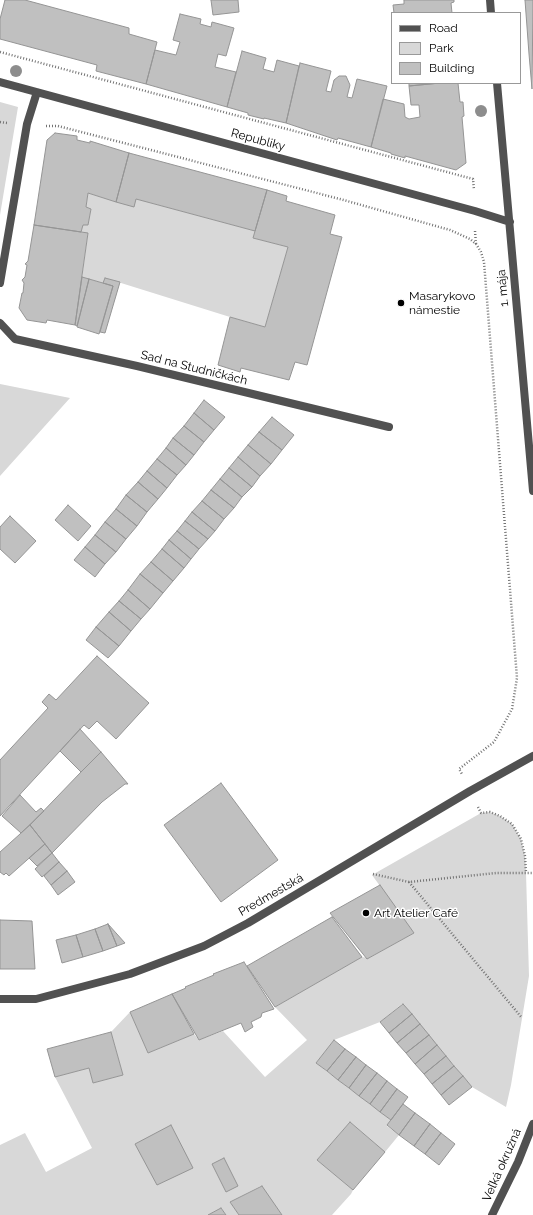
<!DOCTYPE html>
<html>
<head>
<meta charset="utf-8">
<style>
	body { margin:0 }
	#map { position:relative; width:533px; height:1215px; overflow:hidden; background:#fff; font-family:Raleway,sans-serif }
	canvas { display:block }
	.legend { position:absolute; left:391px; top:12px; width:130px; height:72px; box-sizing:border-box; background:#fff; border:1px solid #999; margin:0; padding:5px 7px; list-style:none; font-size:12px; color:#000 }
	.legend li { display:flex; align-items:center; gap:8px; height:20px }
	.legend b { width:20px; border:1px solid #999 }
</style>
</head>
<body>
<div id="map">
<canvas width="533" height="1215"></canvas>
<ul class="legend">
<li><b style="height:5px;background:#515151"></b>Road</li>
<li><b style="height:11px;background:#d8d8d8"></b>Park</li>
<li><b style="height:11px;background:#c0c0c0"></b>Building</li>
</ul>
</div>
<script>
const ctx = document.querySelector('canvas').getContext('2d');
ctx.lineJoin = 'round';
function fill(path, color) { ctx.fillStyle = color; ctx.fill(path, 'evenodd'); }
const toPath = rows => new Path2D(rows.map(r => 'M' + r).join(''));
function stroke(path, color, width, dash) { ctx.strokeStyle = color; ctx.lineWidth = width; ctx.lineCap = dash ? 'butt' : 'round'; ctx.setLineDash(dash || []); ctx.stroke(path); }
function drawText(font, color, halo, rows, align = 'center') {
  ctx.font = font + ' Raleway,sans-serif'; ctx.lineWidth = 3; ctx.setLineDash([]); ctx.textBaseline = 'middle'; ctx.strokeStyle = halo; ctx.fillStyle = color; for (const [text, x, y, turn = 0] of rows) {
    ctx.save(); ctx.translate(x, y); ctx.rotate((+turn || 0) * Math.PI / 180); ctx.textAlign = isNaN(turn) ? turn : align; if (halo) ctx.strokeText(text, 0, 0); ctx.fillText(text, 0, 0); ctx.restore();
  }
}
fill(toPath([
	[0,102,18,107,0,215],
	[88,193,116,202,136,199,255,231,253,238,288,247,265,327,230,317,105,278,103,283,82,277,88,234,81,232,83,225,88,225,91,209,86,207],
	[0,384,70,398,0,476],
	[490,812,500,816,512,824,521,839,525,856,526,873,529,976,511,1085,506,1107,472,1087,402,1004,380,1022,334,1040,316,1063,391,1120,387,1126,399,1135,385,1152,350,1122,317,1160,353,1190,351,1194,332,1215,282,1215,261,1186,230,1202,239,1215,226,1215,221,1208,208,1215,0,1215,0,1145,25,1133,46,1172,92,1148,55,1077,89,1068,93,1083,123,1075,111,1032,130,1012,148,1053,194,1034,199,1040,223,1031,265,1077,307,1040,275,1007,362,957,369,958,414,933,372,875,481,813]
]), '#d8d8d8');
const building = toPath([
	[5,0,25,0,129,28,129,34,157,42,146,84,96,71,97,65,0,39,0,19,5,0],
	[211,0,238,0,239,12,213,15,211,0],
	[404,0,454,0,454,2,451,3,452,13,394,13,393,5,404,4,404,0],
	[525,0,533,0,532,89,529,54,525,0],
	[180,14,201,19,200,24,211,27,212,22,234,28,226,56,218,54,215,67,236,72,227,107,146,84,155,50,176,55,180,42,173,40,180,14],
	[242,51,266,58,263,69,274,72,277,60,299,66,286,123,264,118,264,119,248,115,248,113,227,107,242,51],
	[300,63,331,71,326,91,331,92,334,80,339,76,346,76,350,85,347,97,352,98,357,79,387,86,371,147,338,138,337,140,286,123,300,63],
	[409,83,440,83,409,86,409,83],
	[440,83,458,83,460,102,463,102,464,116,462,117,466,163,456,170,405,156,405,158,391,154,391,153,371,147,383,99,404,104,405,117,409,119,420,117,419,105,411,105,409,86,440,83],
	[55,133,77,136,77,140,90,143,90,141,129,153,116,202,88,193,86,207,91,209,88,225,83,225,81,232,34,225,47,140,55,133],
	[129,153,267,190,255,231,136,199,134,207,116,202,129,153],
	[267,190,287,196,286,201,335,215,330,234,342,237,307,365,295,362,289,380,241,368,240,372,218,365,230,317,265,327,288,247,253,238,267,190],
	[34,225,88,233,75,325,47,320,46,323,27,320,19,308,22,293,23,293,24,283,22,280,25,277,27,265,25,264,28,261,34,225],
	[82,277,89,279,77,326,75,325,82,277],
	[105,278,120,282,105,333,100,332,113,286,103,283,105,278],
	[89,279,113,286,99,334,77,327,89,279],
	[204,400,225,417,214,430,194,413,204,400],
	[194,413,214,430,204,442,184,426,194,413],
	[272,417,294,435,282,450,259,432,272,417],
	[184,426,204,442,194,455,173,438,184,426],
	[259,432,282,450,271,464,248,445,259,432],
	[173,438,194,455,186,465,166,448,173,438],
	[248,445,271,464,260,476,238,457,248,445],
	[166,448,186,465,177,475,157,459,166,448],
	[238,457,260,476,252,487,229,468,238,457],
	[157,459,177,475,167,488,147,471,157,459],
	[229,468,252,487,242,497,220,479,229,468],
	[147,471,167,488,158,499,138,482,147,471],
	[220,479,242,497,234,508,211,490,220,479],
	[138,482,158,499,147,512,126,495,138,482],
	[211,490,234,508,224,519,202,501,211,490],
	[126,495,147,512,137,526,116,509,126,495],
	[202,501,224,519,215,531,192,512,202,501],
	[68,505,91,526,78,541,55,520,68,505],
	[116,509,137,526,126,539,105,522,116,509],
	[192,512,215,531,208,539,185,521,192,512],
	[10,516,36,541,15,563,0,549,0,527,10,516],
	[185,521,208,539,199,549,177,531,185,521],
	[105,522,126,539,116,552,95,535,105,522],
	[177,531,199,549,191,559,169,540,177,531],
	[95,535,116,552,105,564,85,547,95,535],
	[169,540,191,559,184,568,162,549,169,540],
	[85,547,105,564,95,577,74,560,85,547],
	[162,549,184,568,173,581,151,562,162,549],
	[151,562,173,581,163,593,140,574,151,562],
	[140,574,163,593,150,609,128,590,140,574],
	[128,590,150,609,141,619,119,601,128,590],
	[119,601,141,619,131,631,109,612,119,601],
	[109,612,131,631,119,646,96,627,109,612],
	[96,627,119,646,108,658,86,640,96,627],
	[97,656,149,703,116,739,97,721,89,729,84,725,0,816,0,760,48,708,42,702,49,694,56,700,97,656],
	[80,729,101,752,81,772,60,751,80,729],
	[101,752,128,784,125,784,102,802,52,853,30,825,81,772,101,752],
	[221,783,278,860,221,902,164,825,221,783],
	[20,795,36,812,41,808,44,811,21,833,2,816,20,795],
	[30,825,45,844,9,876,6,873,4,875,0,872,0,852,30,825],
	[45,844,52,853,37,866,29,858,45,844],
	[52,853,59,862,42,877,35,869,52,853],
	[59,862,67,871,51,885,44,876,59,862],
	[67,871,75,882,58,895,51,885,67,871],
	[380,885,414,933,367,959,330,913,380,885],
	[332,917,362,957,275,1007,247,966,332,917],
	[0,920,32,921,35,969,0,969,0,920],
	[108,924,125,943,117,946,108,924],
	[108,924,117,946,103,951,95,929,108,924],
	[95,929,103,951,83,957,76,935,95,929],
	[76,935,83,957,62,963,56,940,76,935],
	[244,962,274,1009,262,1013,261,1017,251,1022,253,1027,245,1032,241,1023,199,1040,172,994,186,988,185,987,214,975,213,974,244,962],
	[172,994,194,1034,148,1053,130,1012,172,994],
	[403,1004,412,1014,389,1033,380,1022,403,1004],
	[412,1014,420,1024,397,1043,389,1033,412,1014],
	[420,1024,429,1035,406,1053,397,1043,420,1024],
	[111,1032,123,1075,93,1083,89,1068,55,1077,47,1049,111,1032],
	[429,1035,437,1045,415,1064,406,1053,429,1035],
	[334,1040,345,1049,327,1071,316,1063,334,1040],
	[437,1045,446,1056,424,1074,415,1064,437,1045],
	[345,1049,356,1057,338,1080,327,1071,345,1049],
	[446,1056,454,1066,432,1084,424,1074,446,1056],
	[356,1057,366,1065,349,1088,338,1080,356,1057],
	[366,1065,377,1073,359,1096,349,1088,366,1065],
	[454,1066,463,1076,441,1095,432,1084,454,1066],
	[377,1073,387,1081,370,1104,359,1096,377,1073],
	[463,1076,472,1087,449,1105,441,1095,463,1076],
	[387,1081,397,1089,380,1112,370,1104,387,1081],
	[397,1089,408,1097,391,1120,380,1112,397,1089],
	[403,1104,415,1113,399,1135,387,1125,403,1104],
	[415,1113,430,1124,414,1146,399,1135,415,1113],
	[350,1122,385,1152,353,1190,317,1160,350,1122],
	[430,1124,441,1133,425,1154,414,1146,430,1124],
	[171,1125,193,1168,157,1185,135,1144,171,1125],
	[441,1133,455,1144,439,1165,425,1154,441,1133],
	[224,1158,238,1186,226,1192,212,1164,224,1158],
	[262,1186,282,1215,239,1215,230,1202,262,1186],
	[221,1208,226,1215,208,1215,221,1208]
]);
fill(building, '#c0c0c0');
stroke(building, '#959595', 1);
stroke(toPath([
	[0,52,473,179,474,190],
	[0,122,7,123],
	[46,126,58,126,340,199,450,230,470,239,476,244,481,252,484,262,517,678,512,709,494,742,459,769,462,774],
	[475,231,476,244],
	[478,807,481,813,490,812,500,816,512,824,521,839,525,856,526,873],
	[373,874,409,882,496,873,533,873],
	[409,882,522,1018]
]), '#737373', 2.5, [1, 2]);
stroke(toPath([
	[490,0,491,13],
	[0,82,475,211,510,222],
	[497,83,533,491],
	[0,283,27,124,37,92],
	[0,323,15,339,137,366,389,427],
	[0,999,36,999,130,974,204,946,248,923,470,791,533,756],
	[492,1215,518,1162,533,1124]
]), '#515151', 8);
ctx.fillStyle = '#8d8d8d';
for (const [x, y] of [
	[16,71],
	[481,111]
]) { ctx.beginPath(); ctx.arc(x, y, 6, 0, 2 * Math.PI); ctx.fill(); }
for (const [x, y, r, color] of [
	[401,303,4,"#000"],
	[366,913,4,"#000"]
]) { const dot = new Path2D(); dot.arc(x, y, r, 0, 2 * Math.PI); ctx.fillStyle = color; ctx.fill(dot); stroke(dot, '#fff', 1.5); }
drawText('12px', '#000', '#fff', [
	["Republiky",258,140,15],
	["1. mája",503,288,-95],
	["Sad na Studničkách",194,368,14],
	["Predmestská",271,895,-30],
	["Veľká okružná",502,1165,-66]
]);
drawText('12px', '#000', '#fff', [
	["Masarykovo",409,296],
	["námestie",409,310],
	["Art Atelier Café",374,913]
], 'left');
</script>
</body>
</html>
